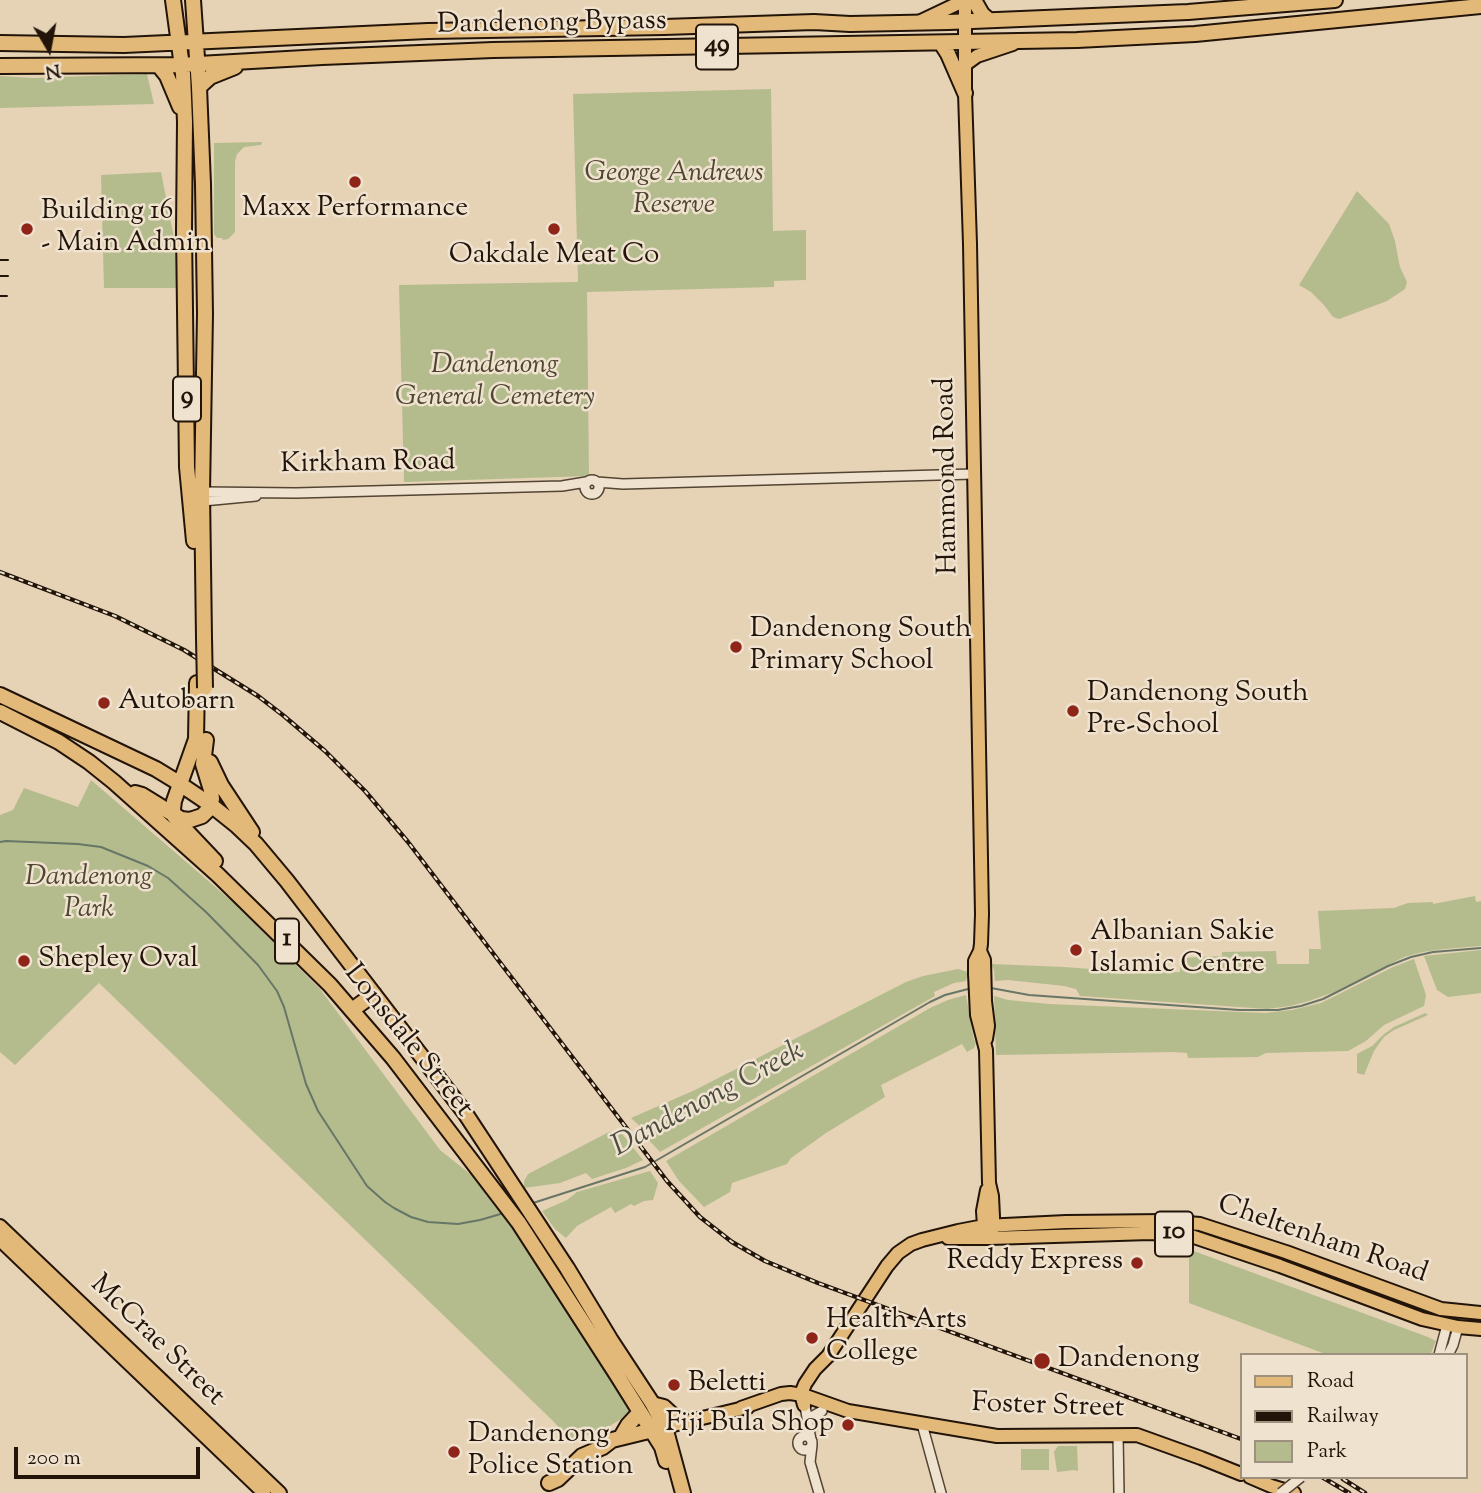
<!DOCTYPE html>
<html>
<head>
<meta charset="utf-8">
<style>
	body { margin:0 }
	#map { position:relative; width:1481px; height:1493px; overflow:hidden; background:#e6d2b5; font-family:"Sorts Mill Goudy",serif }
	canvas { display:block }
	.legend { position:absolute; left:1240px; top:1353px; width:228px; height:126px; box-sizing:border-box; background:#efe2cf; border:2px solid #9d907f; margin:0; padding:9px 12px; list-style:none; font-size:21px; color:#221408 }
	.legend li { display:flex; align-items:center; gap:14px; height:35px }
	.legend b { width:35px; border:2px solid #9d907f }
	.north { position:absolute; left:14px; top:14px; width:70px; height:70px; -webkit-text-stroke:5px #efe2cf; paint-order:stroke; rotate:170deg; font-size:19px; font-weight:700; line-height:28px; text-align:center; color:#221408 }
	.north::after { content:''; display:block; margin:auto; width:24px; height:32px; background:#221408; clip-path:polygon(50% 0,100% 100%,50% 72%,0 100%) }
	.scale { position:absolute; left:14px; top:1447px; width:186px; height:32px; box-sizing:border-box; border:4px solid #221408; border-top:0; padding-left:9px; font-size:21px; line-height:24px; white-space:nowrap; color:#221408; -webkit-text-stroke:5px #efe2cf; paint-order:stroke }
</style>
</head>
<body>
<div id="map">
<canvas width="1481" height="1493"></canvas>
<ul class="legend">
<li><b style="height:9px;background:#e3b97a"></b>Road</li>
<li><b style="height:9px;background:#221408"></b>Railway</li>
<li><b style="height:19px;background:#b4bc8e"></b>Park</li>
</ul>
<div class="north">N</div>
<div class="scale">200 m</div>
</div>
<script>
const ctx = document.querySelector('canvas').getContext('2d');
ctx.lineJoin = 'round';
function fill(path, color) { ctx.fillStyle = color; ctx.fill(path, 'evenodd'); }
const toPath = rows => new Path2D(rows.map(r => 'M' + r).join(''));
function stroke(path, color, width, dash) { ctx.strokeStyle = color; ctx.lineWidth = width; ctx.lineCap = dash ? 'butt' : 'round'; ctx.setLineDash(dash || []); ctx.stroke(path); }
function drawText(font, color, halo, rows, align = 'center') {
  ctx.font = font + ' "Sorts Mill Goudy",serif'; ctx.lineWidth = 5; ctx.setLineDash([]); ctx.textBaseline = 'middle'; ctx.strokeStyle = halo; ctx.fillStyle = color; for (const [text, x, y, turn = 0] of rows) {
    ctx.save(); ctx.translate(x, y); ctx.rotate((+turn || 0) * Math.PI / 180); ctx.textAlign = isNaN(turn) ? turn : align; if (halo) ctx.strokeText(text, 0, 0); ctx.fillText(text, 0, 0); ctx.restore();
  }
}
fill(toPath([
	[147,74,154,104,0,108,0,76,33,78],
	[771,89,773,231,806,230,806,280,774,281,774,287,587,292,589,476,404,482,399,285,578,282,573,94],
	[262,142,261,145,244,147,237,154,235,162,235,232,228,239,223,240,222,238,217,238,214,234,214,143],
	[161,172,176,248,176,288,104,288,101,175],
	[1357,191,1389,224,1395,241,1400,267,1407,282,1405,289,1387,301,1339,319,1333,317,1324,305,1311,292,1299,285],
	[91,780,235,904,320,989,440,1150,479,1181,530,1249,633,1412,608,1427,584,1436,574,1444,552,1420,99,983,15,1065,0,1052,0,815,13,810,24,788,78,807],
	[1475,896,1476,902,1481,901,1481,946,1444,949,1423,952,1404,957,1334,992,1309,1001,1290,1006,1267,1009,1080,996,1076,989,1064,986,1008,980,995,981,994,970,991,964,1064,967,1104,970,1104,969,1119,974,1180,972,1180,958,1222,956,1222,952,1276,951,1277,964,1309,964,1309,949,1321,949,1318,911,1394,908,1408,903,1433,902,1433,904],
	[1481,950,1481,993,1448,997,1437,990,1424,956],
	[1414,959,1426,995,1424,1006,1384,1025,1366,1041,1348,1051,1266,1053,1258,1057,1188,1058,1187,1053,1172,1052,996,1055,994,996,1008,1000,1049,1004,1265,1013,1292,1010,1321,1003,1393,967],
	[958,969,968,972,966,981,954,983,934,992,935,996,660,1152,642,1133,643,1129,631,1118,695,1090,906,982,923,976],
	[966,995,974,1040,976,1042,974,1048,967,1052,962,1044,881,1085,885,1097,826,1133,791,1158,787,1164,732,1183,730,1192,704,1207,679,1181,666,1161,930,1008,948,1000],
	[1425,1013,1428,1015,1394,1030,1384,1037,1374,1051,1364,1075,1357,1073,1357,1054,1372,1046,1384,1034,1394,1027],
	[619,1130,643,1160,626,1168,592,1179,586,1173,560,1183,524,1188,524,1181,528,1174,609,1132,614,1132],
	[650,1171,658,1183,653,1200,644,1201,634,1206,631,1204,615,1213,611,1207,577,1226,566,1238,555,1229,542,1211,567,1200,577,1192],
	[1191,1250,1428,1337,1436,1341,1431,1353,1429,1355,1328,1355,1189,1303,1189,1254],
	[1058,1446,1077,1446,1078,1471,1074,1470,1057,1472,1054,1452],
	[1021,1449,1049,1449,1049,1470,1021,1470]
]), '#b4bc8e');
stroke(toPath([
	[0,842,6,841,78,844,101,847,148,866,168,878,206,912,258,965,277,991,284,1007,306,1084,318,1111,367,1186,385,1202,394,1208,411,1217,428,1222,458,1224,480,1220,504,1213],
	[991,988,1029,995,1239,1010,1278,1010,1301,1006,1323,999,1388,966,1411,957,1433,952,1481,948],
	[533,1203,645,1167,930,1002,945,995,972,988]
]), '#687667', 2);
const minor = toPath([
	'585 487a7 7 0 1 1 14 0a7 7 0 1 1-14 0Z',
	[597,482,623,484,973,474],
	[202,492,296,493,562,486,586,482],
	[203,501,256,496],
	[1439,1355,1447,1325],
	[1448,1355,1453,1345,1458,1327],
	[805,1406,811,1440],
	[807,1422,813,1416,822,1411],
	[922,1424,941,1493],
	[1118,1435,1119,1493],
	'798 1443a7 7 0 1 1 14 0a7 7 0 1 1-14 0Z',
	[812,1445,810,1462,819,1493]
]);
const major = toPath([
	[965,0,965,93,970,244,982,914,981,944,980,951,975,961,975,974,977,1015,986,1050,989,1183,992,1196,993,1217,993,1225,990,1238],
	[919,22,965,0],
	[966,64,977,56,1013,44],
	[980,951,984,960,985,1001,988,1026,986,1039],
	[0,1226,280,1493],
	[986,1231,984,1226,983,1211,987,1190],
	[948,1238,990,1238,1150,1233,1191,1236,1280,1266,1422,1319,1458,1327,1481,1329],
	[0,1240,264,1493],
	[652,1403,664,1406,676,1417,680,1423],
	[804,1405,801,1394,805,1384,815,1369,828,1356,887,1266,898,1253,911,1244,922,1240,958,1231,984,1226,1066,1222,1165,1221,1200,1224,1286,1252,1441,1309,1481,1313],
	[741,1408,781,1394,790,1393,803,1395,848,1411,997,1436,1137,1435,1201,1458,1241,1474],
	[665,1427,748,1407],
	[1250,1477,1271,1486,1294,1493]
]);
const highway = toPath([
	[173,0,183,74,185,122,184,231,187,467,194,541],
	[193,0,199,87,203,184,205,314,202,492,204,638],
	[974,0,982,14,989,20],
	[0,43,124,45,428,31,664,27,814,22,850,24,949,22,1188,12,1335,0],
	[941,43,948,54,965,93],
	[0,66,181,65,322,57,493,50,1077,40,1195,34,1481,6],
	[159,66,167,76,180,107],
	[199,87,210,77,235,67],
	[197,683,196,739,174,801,173,809,174,816,180,824,215,861],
	[0,695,156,769,174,780,211,805,236,825,256,844,287,881,465,1113,567,1268,610,1339,652,1403,665,1427,683,1493],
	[0,712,59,742,89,762,114,782,218,875,330,985,393,1058,519,1223,617,1375,662,1447,666,1461],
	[210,762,221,785,252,832],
	[135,793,142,795,181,819,190,820,202,816,210,808,212,799,211,790,203,764,206,740],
	[352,1010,374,994],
	[621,1437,628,1425,640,1412],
	[549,1483,558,1479,582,1456,603,1447,612,1440,657,1429]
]);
stroke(minor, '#534433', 12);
stroke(major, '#221408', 16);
stroke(highway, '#221408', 18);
stroke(minor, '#efe2cf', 9);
stroke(major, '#e3b97a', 12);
stroke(highway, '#e3b97a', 14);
stroke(toPath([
	[0,260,8,260],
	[0,276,8,276],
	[0,296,7,296]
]), '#221408', 2);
const rail = toPath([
	[0,572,115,616,184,650,258,696,284,716,325,751,365,791,408,842,667,1181,700,1217,732,1242,765,1261,818,1283,1241,1439],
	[1322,1477,1349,1493],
	[1343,1479,1365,1493]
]);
stroke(rail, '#221408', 4.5);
stroke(rail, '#efe2cf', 2, [5]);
const minorBridge = toPath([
	[1281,1493,1301,1477]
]);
const highwayBridge = toPath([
	[204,638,205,688]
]);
stroke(minorBridge, '#534433', 12, []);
stroke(highwayBridge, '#221408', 18, []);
stroke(minorBridge, '#efe2cf', 9);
stroke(highwayBridge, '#e3b97a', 14);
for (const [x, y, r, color] of [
	[355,182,7,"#8f2418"],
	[27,229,7,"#8f2418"],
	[554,229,7,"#8f2418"],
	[736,647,7,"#8f2418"],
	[104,703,7,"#8f2418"],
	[1073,711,7,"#8f2418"],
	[1076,950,7,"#8f2418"],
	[24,961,7,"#8f2418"],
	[1137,1263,7,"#8f2418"],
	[812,1338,7,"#8f2418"],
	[1042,1361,9,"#8f2418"],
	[674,1385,7,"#8f2418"],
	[848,1425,7,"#8f2418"],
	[454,1452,7,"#8f2418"]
]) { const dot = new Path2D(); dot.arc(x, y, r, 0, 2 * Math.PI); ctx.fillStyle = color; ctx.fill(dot); stroke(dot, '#efe2cf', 2.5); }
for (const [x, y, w] of [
	[717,47,42],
	[187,399,28],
	[287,941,24],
	[1174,1234,38]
]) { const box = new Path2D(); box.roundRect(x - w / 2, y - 22.5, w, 45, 5); ctx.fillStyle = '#efe2cf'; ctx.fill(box); stroke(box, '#221408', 2); }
drawText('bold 26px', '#221408', null, [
	["49",717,47],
	["9",187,399],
	["1",287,941],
	["10",1174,1234]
]);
drawText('28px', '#221408', '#efe2cf', [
	["Dandenong Bypass",552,25,-1],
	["Kirkham Road",368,465,-1],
	["Hammond Road",949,476,-91],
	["Lonsdale Street",407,1042,51],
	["Cheltenham Road",1322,1241,19],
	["McCrae Street",156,1342,44],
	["Foster Street",1048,1408,2]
]);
drawText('italic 28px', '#4e4630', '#efe2cf', [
	["George Andrews",674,175],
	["Reserve",674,207],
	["Dandenong",495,367],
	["General Cemetery",495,399],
	["Dandenong",89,879],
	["Park",89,911]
]);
drawText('28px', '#221408', '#efe2cf', [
	["Maxx Performance",355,210,"center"],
	["Building 16",41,213],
	["- Main Admin",41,245],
	["Oakdale Meat Co",554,257,"center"],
	["Dandenong South",750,631],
	["Primary School",750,663],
	["Dandenong South",1087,695],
	["Pre-School",1087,727],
	["Autobarn",118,703],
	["Albanian Sakie",1090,934],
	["Islamic Centre",1090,966],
	["Shepley Oval",38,961],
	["Reddy Express",1123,1263,"right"],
	["Health Arts",826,1322],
	["College",826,1354],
	["Dandenong",1058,1361],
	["Beletti",688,1385],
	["Fiji Bula Shop",834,1425,"right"],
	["Dandenong",468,1436],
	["Police Station",468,1468]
], 'left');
drawText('italic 30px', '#4b4d40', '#efe2cf', [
	["Dandenong Creek",709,1101,-28]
]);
</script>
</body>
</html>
